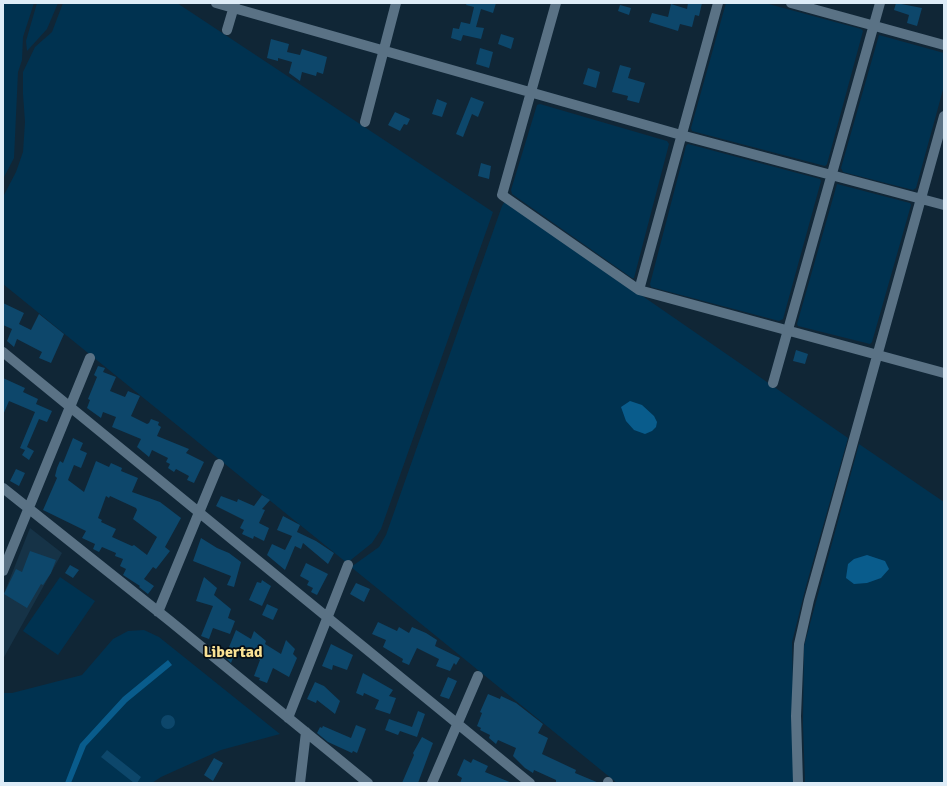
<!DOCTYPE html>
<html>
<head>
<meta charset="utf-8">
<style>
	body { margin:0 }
	#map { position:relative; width:947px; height:786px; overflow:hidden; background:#102636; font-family:Signika,sans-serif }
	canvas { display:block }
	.frame { position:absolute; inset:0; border:4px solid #deecf7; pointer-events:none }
</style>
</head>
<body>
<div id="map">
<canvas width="947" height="786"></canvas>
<div class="frame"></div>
</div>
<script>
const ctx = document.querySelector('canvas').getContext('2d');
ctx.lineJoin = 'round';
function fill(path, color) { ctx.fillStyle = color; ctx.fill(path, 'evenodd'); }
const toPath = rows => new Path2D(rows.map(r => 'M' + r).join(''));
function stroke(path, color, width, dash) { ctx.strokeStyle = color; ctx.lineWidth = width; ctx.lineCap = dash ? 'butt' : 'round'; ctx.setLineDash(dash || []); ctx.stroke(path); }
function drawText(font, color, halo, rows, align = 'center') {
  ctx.font = font + ' Signika,sans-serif'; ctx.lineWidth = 3.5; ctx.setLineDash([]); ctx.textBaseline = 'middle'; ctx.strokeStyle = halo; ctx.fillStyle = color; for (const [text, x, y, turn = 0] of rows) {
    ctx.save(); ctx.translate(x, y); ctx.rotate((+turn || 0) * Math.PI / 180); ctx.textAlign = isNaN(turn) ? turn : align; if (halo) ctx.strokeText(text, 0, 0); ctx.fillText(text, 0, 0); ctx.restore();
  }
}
fill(toPath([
	[30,528,62,553,3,659,3,596]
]), '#163347');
fill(toPath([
	[3,3,34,3,23,37,22,60,18,72,14,158,3,179],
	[37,3,58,3,47,29,27,51,26,41],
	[63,3,177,3,493,212,381,529,372,543,347,563,3,284,3,197,16,172,23,152,25,122,23,94,23,72,35,47,52,32],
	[726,3,765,3,861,29,863,31,827,164,825,166,692,131,691,128],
	[879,35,944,53,944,86,916,188,913,190,843,172,841,168],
	[540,104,667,141,669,144,634,278,632,278,512,194,511,190,537,105],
	[688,144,820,179,821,181,783,319,779,321,651,287,650,284,686,146],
	[837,184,910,203,911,205,872,342,870,344,798,326,797,324],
	[505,201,848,438,806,586,792,642,795,783,617,783,351,567,379,547,386,535,502,206],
	[859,444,944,502,944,783,805,783,803,724,804,646],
	[60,577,95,601,58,655,23,631],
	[144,630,159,637,280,734,221,750,161,777,152,783,3,783,3,693,12,693,82,675,113,639,128,631]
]), '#003250');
fill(toPath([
	[630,401,642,405,654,416,657,422,656,427,652,431,645,434,634,430,626,421,621,407],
	[867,555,885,561,889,569,881,578,867,583,854,584,846,578,848,564,854,559],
	[168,660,172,665,127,702,86,746,71,783,65,783,80,744,123,697]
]), '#095c8c');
fill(toPath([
	[467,3,496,3,493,13,481,9,476,27,484,28,481,39,463,35,461,41,451,38,453,28,459,29,461,22,470,24,474,7,466,5],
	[688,3,702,3,699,16,695,15,692,27,680,24,678,31,649,22,652,13,668,17,671,4,687,9],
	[896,3,922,8,917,26,907,23,909,15,894,10],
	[620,5,631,8,629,15,618,11],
	[501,34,514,38,511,49,498,44],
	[271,39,289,44,287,52,300,55,302,49,327,57,323,74,317,72,316,76,302,72,300,81,289,73,292,62,278,58,278,61,267,58],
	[480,48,493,52,489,68,476,64],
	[620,65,631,68,628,78,645,83,639,103,627,100,628,96,612,92],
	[588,68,600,72,596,88,583,84],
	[471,97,484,102,478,117,472,114,463,137,456,134],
	[437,99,447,103,442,117,432,114],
	[395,112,410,119,407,125,404,124,400,131,388,125],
	[481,163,491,166,489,179,478,176],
	[3,303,24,313,19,324,31,330,39,314,64,334,51,363,39,358,42,352,17,339,14,347,7,341,12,329,3,325],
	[796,350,808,354,805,364,793,361],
	[98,366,105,368,103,372,116,377,110,391,125,397,128,391,140,396,131,416,147,424,149,423,151,419,159,422,158,425,161,427,157,436,189,449,186,453,204,462,194,483,187,480,189,476,176,469,174,472,168,468,170,464,166,462,168,458,152,450,149,457,137,447,141,439,112,427,116,417,103,412,101,418,87,408,90,400,88,399,97,377,94,375],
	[3,378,25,388,23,392,38,399,36,404,52,411,47,422,39,419,27,447,34,451,29,460,22,455,25,450,20,448,35,412,9,401,3,415],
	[73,438,83,443,80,450,87,453,81,468,74,465,68,480,84,492,96,461,109,467,111,463,122,468,121,471,138,478,132,492,160,502,181,518,165,547,170,551,156,569,153,567,144,579,154,586,148,594,139,587,140,586,123,575,126,569,120,566,123,559,115,556,116,553,102,547,99,552,93,549,95,544,82,538,86,531,43,510,57,478,55,476,57,468,60,461,63,463],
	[106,496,109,498,110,496,136,508,137,510,133,519,157,537,147,555,134,545,132,546,112,537,116,529,101,522,102,520,98,518],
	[16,469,25,473,19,486,10,481],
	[262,495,270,500,262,509,265,510,259,523,269,528,264,541,254,536,253,539,242,534,244,530,240,528,244,520,216,506,221,496,237,502,238,499,254,506],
	[283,516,300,525,297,532,316,541,334,553,328,564,303,543,301,549,295,546,285,570,267,555,272,544,285,550,292,536,277,530],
	[201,538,217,548,229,553,241,562,234,587,227,585,231,576,193,561],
	[30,551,56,560,51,573,43,585,41,584,27,608,4,594,16,569,22,572],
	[306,563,328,574,317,595,311,592,313,588,307,585,309,581,300,576],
	[70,565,79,570,73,578,65,573],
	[204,577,217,588,214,595,231,609,228,618,235,621,230,634,213,628,209,639,201,636,213,606,196,601],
	[262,580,271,586,262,606,249,600,257,582,261,583],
	[356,583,370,589,364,602,350,594],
	[267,604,278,609,273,620,262,615],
	[378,622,397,631,399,627,409,633,412,627,426,633,437,640,435,646,460,658,456,665,454,663,450,671,436,666,439,659,417,648,409,665,402,662,403,659,383,647,386,640,372,634],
	[236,630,251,639,254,631,266,641,265,644,281,654,286,640,295,649,293,654,297,658,289,677,273,668,267,683,259,680,260,678,254,676,260,660,237,648,231,663,225,657],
	[331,644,353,655,347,670,333,665,332,670,322,666],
	[363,673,393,690,389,696,396,698,390,714,375,709,379,700,364,693,363,696,356,693],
	[448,677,457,681,449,699,440,696],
	[315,682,324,686,340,701,335,714,317,700,316,703,307,699],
	[488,694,500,699,501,696,516,703,543,724,538,733,548,738,542,754,576,770,575,773,599,783,556,783,556,780,534,770,533,773,525,768,513,756,516,748,498,740,496,744,489,738,490,735,480,730,481,728,477,726,482,713,480,712],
	[418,711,425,714,417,737,400,731,398,735,385,730,389,719,412,727],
	'161 722a7 7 0 1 1 14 0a7 7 0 1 1-14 0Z',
	[356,725,366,729,357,753,353,751,352,753,328,742,317,733,320,727,322,728,323,726,351,738],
	[422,737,433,743,418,783,402,783,414,755,413,753],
	[107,750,141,777,137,783,134,783,101,757],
	[214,758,223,763,213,781,204,775],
	[464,759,471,763,473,759,488,766,485,772,512,783,460,783,462,778,457,775]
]), '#0d476b');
stroke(toPath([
	[216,3,681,135,944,205],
	[556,3,502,195,639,290,944,373],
	[791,3,944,45],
	[227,30,235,3],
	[365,122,396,3],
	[639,290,718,3],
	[3,352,530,783],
	[773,383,880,3],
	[3,488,170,621,368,783],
	[3,571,90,358],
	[158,612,219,464],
	[288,718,348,565],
	[300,783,306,732],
	[432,783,478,676],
	[608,783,608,782],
	[798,783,796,716,799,644,809,600,944,116]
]), '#5a7285', 10);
drawText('bold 16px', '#fae295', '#060e15', [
	["Libertad",233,653]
]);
</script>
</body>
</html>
